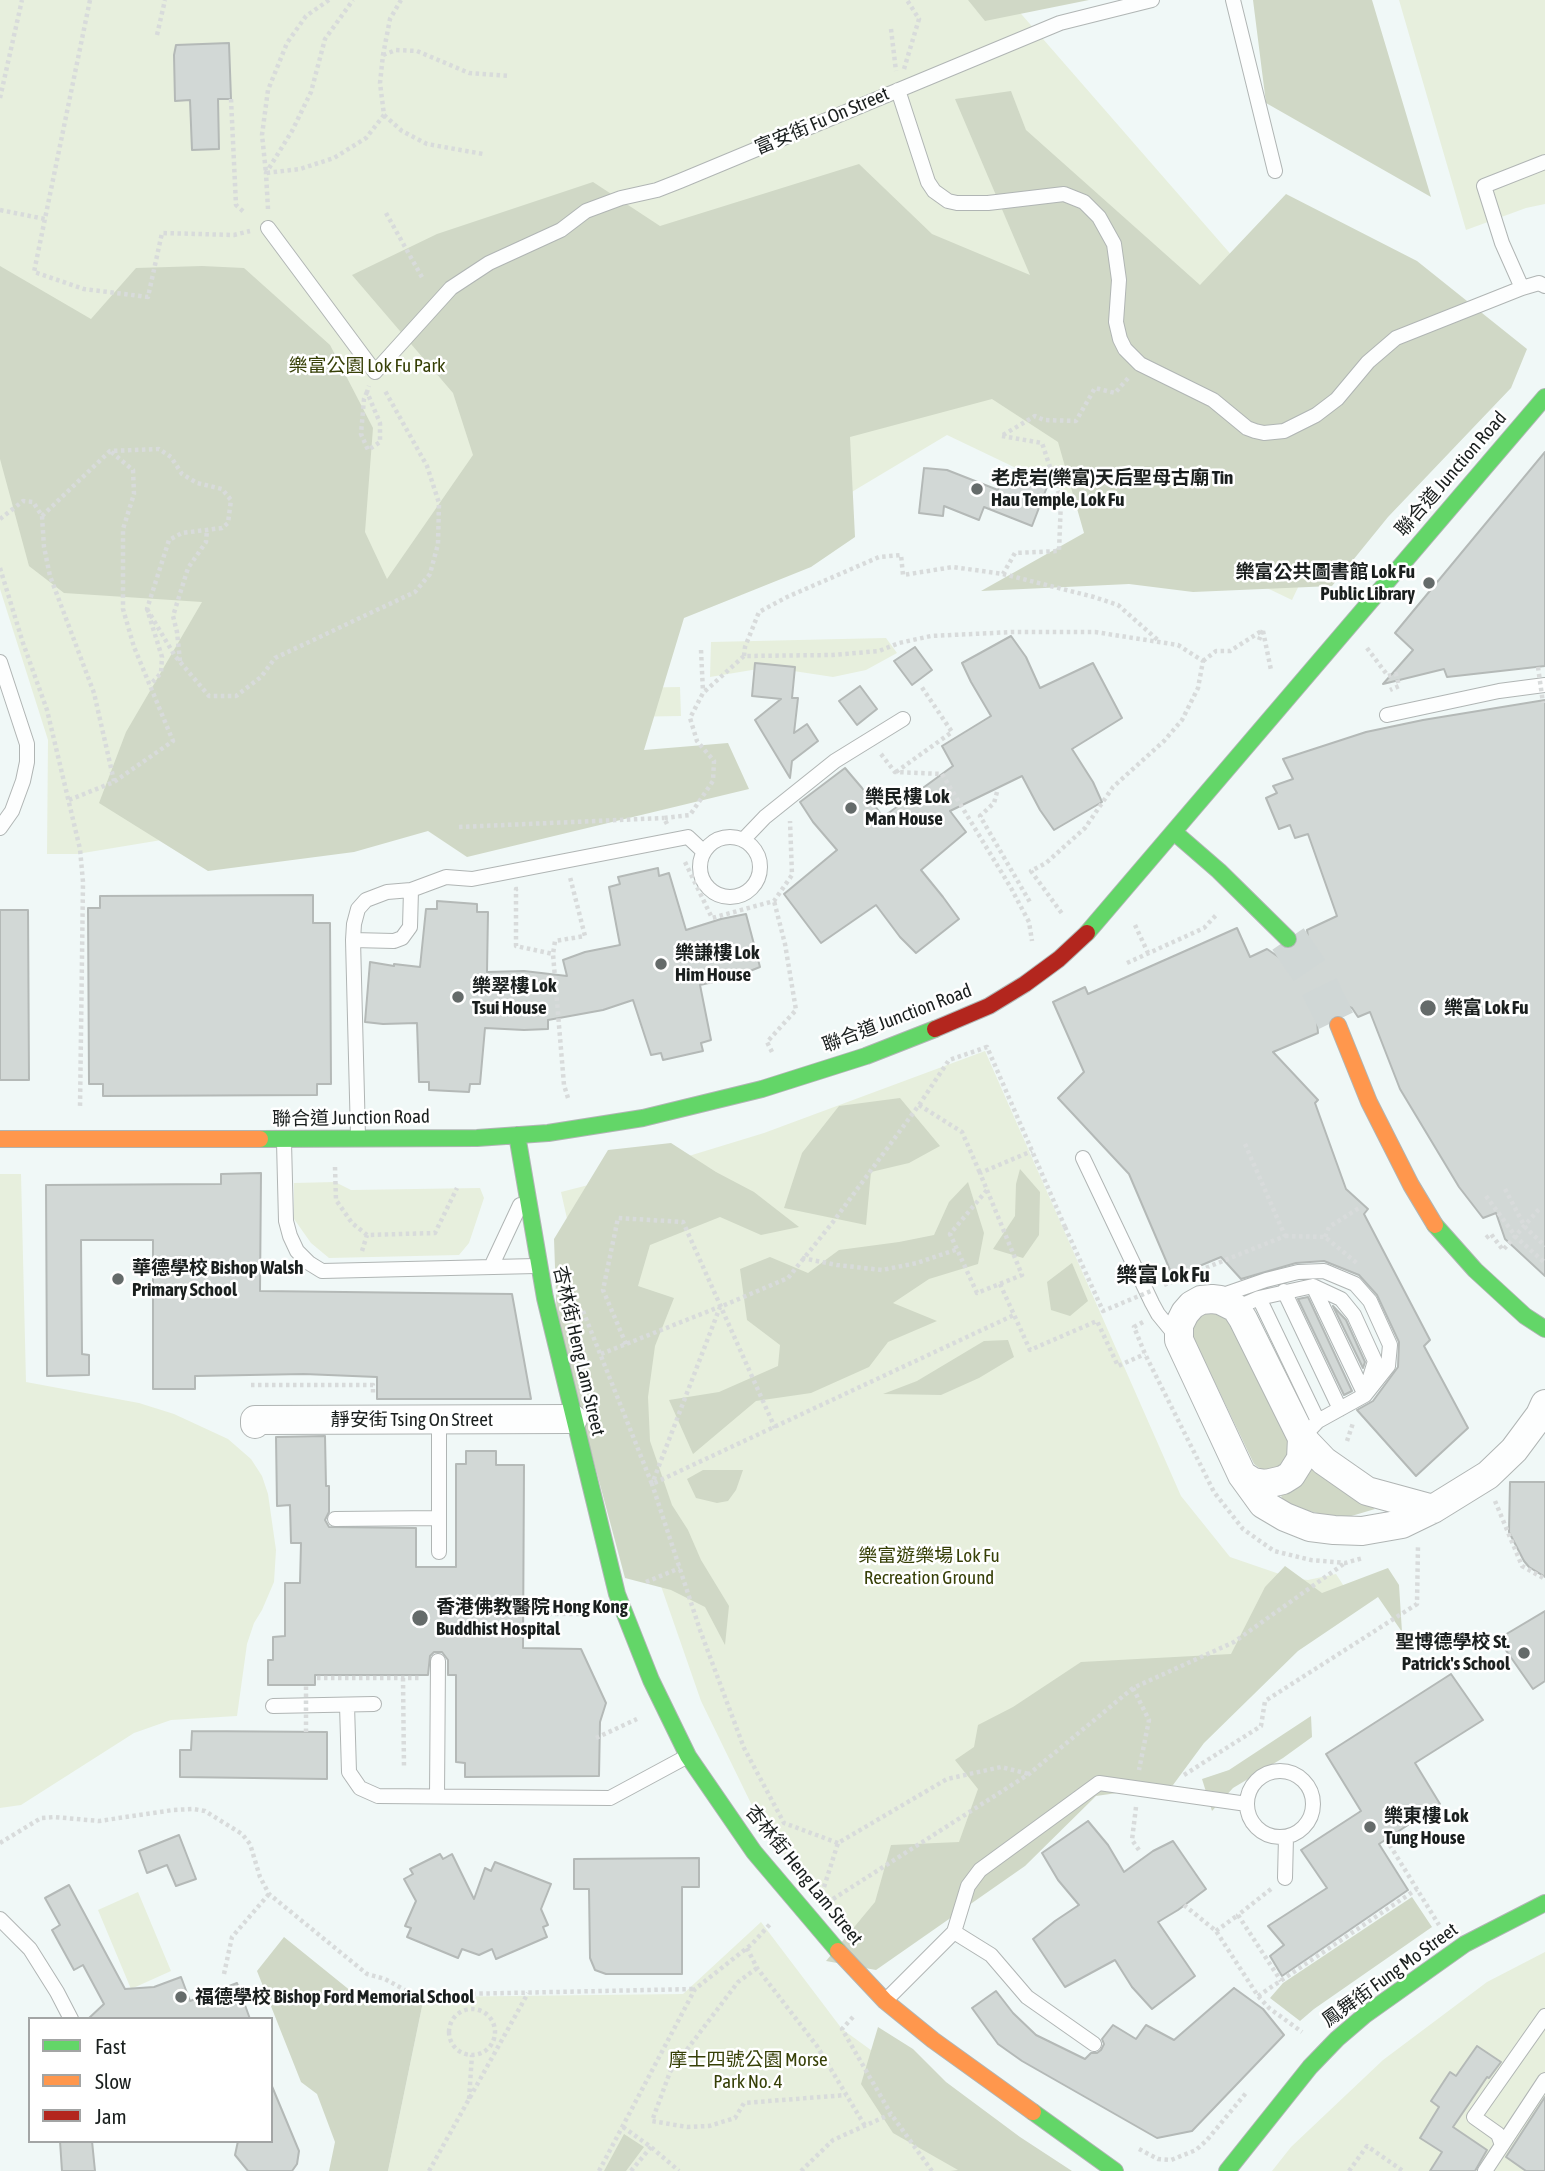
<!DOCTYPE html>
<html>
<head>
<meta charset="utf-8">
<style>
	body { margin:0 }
	#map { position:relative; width:1545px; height:2171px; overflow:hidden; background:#f0f8f7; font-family:"Asap Condensed",sans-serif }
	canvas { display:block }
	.legend { position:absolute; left:28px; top:2017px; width:245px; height:126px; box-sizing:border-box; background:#fff; border:2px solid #a3a5a5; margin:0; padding:9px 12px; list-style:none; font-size:21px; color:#1a1f1e }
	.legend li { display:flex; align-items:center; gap:14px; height:35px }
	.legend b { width:35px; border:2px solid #a3a5a5 }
</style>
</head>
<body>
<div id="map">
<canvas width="1545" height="2171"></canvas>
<ul class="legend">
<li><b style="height:9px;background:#63d668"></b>Fast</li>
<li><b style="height:9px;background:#ff974d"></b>Slow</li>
<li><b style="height:9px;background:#b3261e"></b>Jam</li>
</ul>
</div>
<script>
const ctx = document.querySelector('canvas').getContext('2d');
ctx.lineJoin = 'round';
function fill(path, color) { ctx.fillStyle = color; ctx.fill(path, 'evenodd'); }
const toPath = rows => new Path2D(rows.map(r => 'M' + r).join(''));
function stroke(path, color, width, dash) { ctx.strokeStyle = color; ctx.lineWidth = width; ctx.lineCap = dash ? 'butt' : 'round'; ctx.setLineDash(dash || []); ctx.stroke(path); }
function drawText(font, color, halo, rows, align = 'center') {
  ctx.font = font + ' "Asap Condensed","Noto Sans TC",sans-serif'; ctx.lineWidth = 5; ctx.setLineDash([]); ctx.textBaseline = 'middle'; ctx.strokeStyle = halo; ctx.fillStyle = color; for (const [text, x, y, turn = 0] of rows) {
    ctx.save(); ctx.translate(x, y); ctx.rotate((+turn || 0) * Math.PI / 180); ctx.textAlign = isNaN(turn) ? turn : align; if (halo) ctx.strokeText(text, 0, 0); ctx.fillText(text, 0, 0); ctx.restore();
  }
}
fill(toPath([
	[0,0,1009,0,1377,422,1292,600,947,435,616,633,409,799,77,854,47,854,48,740,0,589],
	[1399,0,1545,0,1545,204,1526,208,1466,230],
	[886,638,897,653,866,670,833,677,787,670,758,669,710,677,711,642],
	[680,687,681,716,622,717,621,688],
	[985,1051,1181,1496,1230,1557,1291,1578,1308,1580,1336,1574,1349,1594,881,1964,837,1923,762,1826,701,1701,661,1586,622,1463,561,1192,620,1177,764,1133],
	[0,1174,21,1174,26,1382,139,1403,174,1414,228,1439,251,1459,262,1476,268,1494,276,1550,274,1582,262,1610,254,1623,247,1644,237,1716,171,1720,134,1733,21,1805,0,1808],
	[335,1182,351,1190,480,1188,484,1198,469,1243,459,1255,329,1258,311,1243,294,1219,294,1183],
	[138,1892,171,1971,131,1989,98,1910],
	[761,1922,842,2029,1037,2171,388,2171,424,1997,683,1994],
	[1545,1952,1545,2171,1272,2171,1291,2147,1383,2060,1487,1982]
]), '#e7efdd');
fill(toPath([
	[968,0,1089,0,985,21],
	[1253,0,1372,0,1431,197,1266,103],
	[1011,91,1026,130,1200,285,1286,194,1417,261,1527,349,1511,388,1388,517,1332,586,1193,592,1129,584,981,591,1084,533,1058,442,992,399,850,437,855,537,811,567,684,618,644,750,728,743,749,789,467,857,428,831,354,852,208,871,99,803,126,732,202,602,64,593,29,566,0,459,0,266,91,319,136,268,202,266,244,268,330,345,373,428,365,532,387,579,473,455,453,393,352,275,437,234,593,182,660,226,859,164,932,234,1030,275,955,99],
	[900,1098,940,1146,909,1163,871,1172,866,1225,784,1208,802,1153,839,1106],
	[671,1143,716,1172,754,1192,799,1227,761,1235,720,1217,650,1245,638,1286,674,1298,655,1346,648,1397,650,1441,672,1505,688,1530,701,1560,729,1606,725,1645,705,1607,671,1590,625,1578,557,1324,554,1239,608,1150],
	[1020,1169,1040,1192,1039,1235,1023,1258,993,1249,1015,1216,1016,1184],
	[968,1182,984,1233,978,1264,929,1279,893,1303,937,1321,888,1342,869,1367,811,1393,756,1401,693,1454,669,1400,719,1392,778,1366,780,1345,747,1320,740,1269,770,1257,808,1273,839,1250,899,1242,934,1235,949,1202],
	[1072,1263,1088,1301,1070,1316,1051,1310,1047,1282],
	[1211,1310,1226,1318,1228,1321,1290,1440,1289,1459,1272,1471,1262,1470,1254,1464,1194,1339,1192,1326,1196,1318],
	[1008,1340,1014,1357,979,1378,941,1395,883,1394,917,1381,984,1341],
	[1313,1458,1343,1488,1375,1509,1348,1517,1321,1514,1297,1508,1282,1500,1280,1489],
	[703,1470,743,1470,736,1490,728,1501,717,1503,696,1498,687,1479],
	[1285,1566,1322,1593,1388,1568,1399,1585,1402,1632,1378,1597,1298,1651,1204,1743,1173,1785,1096,1796,1025,1866,876,1970,826,1961,875,1902,891,1845,959,1842,978,1789,955,1760,974,1747,978,1725,1013,1707,1081,1662,1231,1654,1265,1587],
	[1311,1716,1312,1737,1283,1758,1233,1788,1212,1811,1202,1779,1229,1770],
	[1412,1897,1432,1927,1314,2009,1300,2021,1270,1998,1283,1983],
	[284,1937,362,2000,406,1999,424,1997,388,2171,329,2171,335,2142,317,2094,301,2082,257,1971],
	[878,2027,913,2049,946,2082,1020,2137,1072,2171,950,2171,958,2170,893,2133,861,2084],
	[624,2134,644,2147,626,2171,604,2171]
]), '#d0d8c6');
const building = toPath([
	[229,43,231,99,218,99,219,149,192,150,190,100,175,101,174,55,176,45,229,43],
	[1545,452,1545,666,1447,677,1444,669,1383,684,1413,650,1395,633,1545,452],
	[924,468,947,470,998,490,1005,470,1047,487,1032,526,984,507,979,520,944,506,943,516,919,513,924,468],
	[1011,636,1026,657,1040,688,1093,663,1122,718,1072,749,1093,782,1102,802,1054,830,1040,810,1022,776,950,811,966,832,921,870,943,897,959,919,916,953,900,937,876,905,821,943,784,894,837,850,813,822,800,802,845,768,862,788,883,817,953,766,942,746,991,716,971,682,962,663,1011,636],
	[915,647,932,670,912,685,894,661,915,647],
	[755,663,795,667,792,698,798,698,794,733,807,724,818,741,792,761,790,778,755,720,781,699,752,696,755,663],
	[860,686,877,709,857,725,839,701,860,686],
	[1545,700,1545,1276,1505,1239,1496,1213,1483,1218,1459,1187,1400,1089,1370,1012,1358,1017,1352,1008,1342,1004,1329,1005,1320,1012,1317,1021,1318,1033,1273,1052,1318,1100,1315,1103,1346,1189,1368,1209,1364,1214,1430,1340,1424,1346,1468,1428,1416,1476,1357,1410,1373,1401,1398,1367,1399,1342,1377,1295,1359,1275,1324,1261,1296,1263,1241,1279,1221,1257,1173,1277,1129,1174,1058,1098,1084,1072,1053,1002,1085,987,1088,994,1237,928,1250,957,1267,949,1283,960,1293,960,1303,955,1309,944,1307,930,1337,916,1308,834,1295,838,1290,825,1279,829,1266,798,1277,793,1273,786,1293,779,1283,759,1366,732,1423,720,1545,700],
	[658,868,659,876,669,873,686,930,721,919,746,914,760,967,735,977,700,985,711,1040,701,1043,703,1051,663,1060,661,1053,651,1055,633,1000,603,1010,548,1020,548,1029,524,1030,485,1028,480,1084,470,1084,469,1092,429,1090,429,1082,419,1082,417,1023,383,1024,365,1022,370,962,394,966,394,964,420,967,426,909,437,909,437,901,477,904,477,912,488,912,487,972,524,971,567,976,563,960,585,952,620,945,609,887,620,884,618,877,658,868],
	[313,895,313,923,330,923,331,1084,317,1084,317,1095,103,1096,103,1084,89,1084,88,908,100,908,100,896,313,895],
	[0,910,28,910,29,1080,0,1080,0,910],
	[261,1173,260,1291,512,1294,531,1399,377,1399,377,1377,304,1374,195,1376,195,1389,153,1389,153,1240,81,1240,82,1354,89,1355,89,1375,47,1376,46,1185,221,1184,221,1174,261,1173],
	[1308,1297,1352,1391,1344,1395,1298,1299,1308,1297],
	[1333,1306,1346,1320,1365,1362,1363,1368,1333,1306],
	[325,1436,326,1486,329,1486,329,1512,325,1520,329,1527,416,1528,416,1567,456,1567,456,1464,466,1464,466,1451,496,1451,496,1465,524,1465,523,1648,581,1649,606,1703,600,1722,599,1776,465,1777,465,1763,456,1762,456,1675,448,1675,448,1660,442,1652,434,1652,430,1656,428,1675,315,1675,315,1685,268,1685,268,1660,273,1660,273,1637,285,1636,285,1583,300,1583,301,1543,291,1543,290,1505,277,1506,276,1437,325,1436],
	[1510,1482,1545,1482,1545,1577,1529,1567,1524,1561,1509,1532,1510,1482],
	[1545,1611,1545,1681,1533,1689,1498,1639,1545,1611],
	[1451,1674,1483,1720,1415,1763,1440,1804,1379,1844,1408,1890,1282,1976,1270,1956,1284,1945,1268,1926,1327,1888,1301,1850,1361,1811,1326,1754,1451,1674],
	[192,1731,327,1732,327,1779,180,1777,180,1750,191,1750,192,1731],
	[1088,1821,1108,1845,1124,1872,1153,1851,1173,1841,1206,1889,1178,1910,1158,1922,1195,1976,1152,2009,1132,1987,1115,1960,1065,1987,1033,1939,1055,1921,1079,1905,1058,1880,1042,1853,1088,1821],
	[179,1835,196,1879,176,1886,167,1865,147,1873,139,1851,179,1835],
	[440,1854,443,1859,452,1854,474,1899,485,1868,491,1871,495,1862,551,1884,541,1909,548,1925,543,1927,547,1937,496,1959,492,1949,479,1955,462,1949,458,1958,407,1937,411,1928,405,1926,416,1901,404,1879,413,1874,410,1869,440,1854],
	[699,1858,699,1887,682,1887,682,1974,606,1974,595,1970,590,1958,589,1889,574,1889,574,1859,699,1858],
	[69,1885,125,1989,154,1987,181,1977,190,2001,237,1983,250,2019,88,2019,104,2004,83,1965,74,1970,52,1930,60,1925,45,1898,69,1885],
	[1234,1988,1263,2009,1284,2035,1192,2131,1157,2138,1022,2061,998,2044,972,2008,996,1991,1013,2013,1036,2035,1085,2059,1091,2053,1097,2053,1101,2050,1104,2044,1102,2039,1113,2025,1136,2039,1146,2025,1174,2040,1234,1988],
	[1477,2046,1501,2062,1489,2078,1487,2077,1453,2127,1487,2150,1475,2171,1430,2171,1442,2152,1420,2138,1439,2107,1431,2101,1450,2072,1456,2076,1477,2046],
	[271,2084,299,2151,297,2164,292,2171,248,2171,235,2155,238,2141,271,2141,271,2084],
	[1545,2097,1545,2171,1526,2171,1506,2157,1545,2097],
	[60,2141,92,2141,95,2171,62,2171,60,2141]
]);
fill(building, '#d2d8d6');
stroke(building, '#b4b9b7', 2);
stroke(toPath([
	[1288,939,1316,980,1338,1025]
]), '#d0d7d6', 38, [38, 19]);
const lane = toPath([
	[1233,0,1275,171],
	[898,90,928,182,934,191,948,201,957,203,988,203,1064,194,1084,202,1099,217,1114,244,1119,280,1116,322,1120,339,1125,349,1140,364,1213,400,1247,428,1255,431,1264,433,1284,431,1316,415,1337,399,1368,362,1396,338,1522,288,1539,283,1545,286],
	[268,228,375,372,451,288,489,263,561,230,586,211,621,198,657,190,680,181,1060,23,1152,0],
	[1522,288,1502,243,1484,186,1545,162],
	[0,662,27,744,27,762,23,781,12,811,0,828],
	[1387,715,1499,691,1545,685],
	'700 867a30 30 0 1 1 60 0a30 30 0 1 1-60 0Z',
	[743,840,765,817,835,761,903,719],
	[411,890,446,877,472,879,688,837,704,852],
	[353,940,394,941,402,938,410,927,411,890,387,892,366,900,358,909,354,924,353,940,358,1136],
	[284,1142,286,1221,290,1236,297,1251,309,1263,322,1271,536,1266],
	[1083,1158,1152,1303,1158,1314,1176,1336],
	[491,1267,520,1205],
	[1313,1286,1365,1395],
	[1284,1291,1340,1409],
	[1217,1297,1266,1280,1298,1272,1324,1271,1355,1284,1370,1301,1390,1345,1388,1366,1365,1395,1318,1421,1302,1438],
	[1259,1298,1318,1421],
	[1236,1308,1259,1298,1313,1286,1341,1299,1354,1315,1375,1361,1367,1387],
	[439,1420,439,1552],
	[335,1519,439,1518],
	[347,1705,349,1772,360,1788,378,1796,610,1798,686,1757],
	[273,1706,374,1704],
	'1247 1804a33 33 0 1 1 66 0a33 33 0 1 1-66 0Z',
	[437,1796,438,1661],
	[1285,1878,1286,1837],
	[0,1919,30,1949,57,1992,71,2019],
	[954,1932,991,1955,1027,1997,1094,2044],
	[886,2000,954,1932,968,1886,980,1870,1099,1783,1247,1804],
	[1502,2145,1498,2134,1474,2117,1545,2016],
	[1485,2171,1545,2080]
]);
const street = toPath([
	[255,1424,255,1420,573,1419],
	[1242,1475,1253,1482,1266,1484,1283,1480,1291,1475,1301,1459,1302,1438],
	[1433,1509,1367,1491,1324,1461,1302,1438,1243,1319,1236,1308,1220,1300,1212,1299,1201,1300,1192,1305,1185,1313,1179,1325,1179,1340,1242,1475,1263,1504,1285,1517,1310,1527,1334,1530,1362,1531,1402,1524,1433,1509,1488,1475,1514,1450,1540,1415,1545,1404]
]);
const fast = toPath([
	[1174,832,1219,871,1288,939],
	[1087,933,1545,397],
	[517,1135,545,1298,617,1594,651,1680,688,1756,754,1852,838,1951],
	[260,1139,477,1138,548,1133,643,1118,762,1089,866,1056,935,1029],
	[1435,1225,1475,1270,1525,1316,1545,1329],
	[1033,2112,1115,2171],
	[1227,2171,1310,2067,1337,2039,1365,2015,1465,1944,1545,1903]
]);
const slow = toPath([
	[1338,1025,1369,1102,1411,1185,1435,1225],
	[0,1139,260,1139],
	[838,1951,885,2001,933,2040,1033,2112]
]);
const jam = toPath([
	[935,1029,989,1006,1025,984,1059,959,1087,933]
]);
stroke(lane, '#b0b5b4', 16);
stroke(street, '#b0b5b4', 30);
stroke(fast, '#b0b5b4', 18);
stroke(slow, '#b0b5b4', 18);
stroke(jam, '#b0b5b4', 18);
stroke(toPath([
	[90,0,34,272,84,289,148,297,162,233,234,235,250,231],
	[329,0,306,16,287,43,268,90,262,135,266,173,300,169,334,158,366,138,384,115,380,83,383,55,390,19,401,0],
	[891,29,896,71],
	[157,35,165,0],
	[383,55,396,50,417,51,469,73,509,76],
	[904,69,919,19,907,0],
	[0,98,22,0],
	[231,99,236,205,245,213],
	[384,115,402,131,427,144,483,154],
	[268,209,266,173,292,131,311,92,325,39,353,0],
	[0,210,45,219],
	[386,213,423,279],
	[367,392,364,399,361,434,368,450,380,442,380,423,367,392,369,386],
	[1003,435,1035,416,1044,420,1076,421,1095,388,1115,393,1129,377],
	[1002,436,1042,443,1061,500,1059,551,1015,553,1003,574],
	[42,516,110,451,159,449,171,457,182,474,197,483,222,489,231,500,228,523,222,528,182,533,169,540,147,609,162,657,161,673,150,685],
	[0,519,23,501,33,502,42,516,44,547,50,576,94,693,114,781],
	[0,568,23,643,47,710,80,849,83,882,80,1108],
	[147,609,175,656,209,696,236,696,261,677,275,658,415,592,430,574,438,544,439,503,427,466,384,389],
	[1263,631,1271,670],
	[1367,648,1388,676,1396,674,1399,686,1390,690],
	[701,650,703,692],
	[744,656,745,647,759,612,787,597,879,557,901,555,903,575,953,567,1003,574,1094,597,1118,605,1159,641],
	[180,661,177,632,173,616,188,568,206,542,207,530],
	[1203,661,1216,651,1230,651,1263,630,1259,640],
	[881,754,895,772,942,774,1011,888,1029,922,1032,941],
	[896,772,952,732,921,686],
	[997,792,994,803,980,816,1031,904],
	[69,800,114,782,173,741,134,647,123,609,123,529,134,494,133,470,110,451],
	[667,824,664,818,690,815,713,781,714,761,697,741,690,718,703,693,744,656,833,655,879,651,899,643,931,636,1013,632,1095,632,1178,645,1203,661,1198,688,1182,720,1164,741,1113,787,1085,828,1046,863,1031,871,1063,915],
	[459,827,664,818],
	[685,862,712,918,774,901,792,875,790,821],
	[518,889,516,889,516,946,553,954],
	[1135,925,1148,953],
	[1127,963,1204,928,1218,913],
	[772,1052,767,1042,796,1010,785,944,774,901],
	[568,1098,564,1085,553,954,555,941,585,936,570,877],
	[919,1105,962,1132,980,1173],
	[335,1167,336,1200,352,1223,367,1235,435,1233,457,1188],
	[1505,1189,1525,1227,1545,1246],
	[987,1190,1022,1275,977,1293,950,1234,987,1190,980,1173,1032,1151],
	[1486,1196,1516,1237,1545,1263],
	[1285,1236,1325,1237,1358,1264],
	[1325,1237,1329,1227,1359,1208],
	[1486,1238,1491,1234,1503,1250,1540,1208],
	[362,1251,367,1235],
	[802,1258,837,1265,882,1270,917,1263,958,1249],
	[1193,1273,1285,1236,1245,1144],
	[1000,1284,1030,1350,1097,1321,1118,1366,1145,1354],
	[1164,1285,1182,1278],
	[583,1311,652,1484,1014,1315],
	[1143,1322,1134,1327,1145,1354,1214,1492,1243,1529,1274,1551,1311,1560,1345,1563,1363,1558],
	[626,1344,603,1290,618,1218,683,1222,775,1428],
	[601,1354,719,1307],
	[251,1385,373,1385,373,1395],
	[1347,1441,1353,1423],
	[1495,1501,1522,1566,1545,1579],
	[646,1582,680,1568],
	[527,1614,592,1614],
	[317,1678,420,1678],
	[403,1678,404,1768],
	[1133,1688,1149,1720,1139,1770],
	[596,1738,637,1719],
	[1184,1775,1261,1726,1265,1701,1417,1604,1418,1545],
	[1136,1807,1132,1840,1141,1853],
	[1386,1839,1439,1925],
	[0,1843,41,1818,54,1817,99,1821,173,1810,193,1809,205,1811,242,1834,250,1844,260,1877,269,1894,367,1974,385,1979,414,1995,695,1989],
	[838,1843,784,1823,744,1748,700,1630,652,1484,720,1307,788,1278,833,1222,919,1105,949,1060,987,1047,1065,1227],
	[824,1887,838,1843,947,1779,1001,1767,1029,1774],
	[1271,1889,1238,1915,1281,1981],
	[833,1899,1029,1774,1133,1688,1234,1642,1345,1563],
	[1184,1905,1216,1931,1258,1996,1269,2008,1302,2032],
	[1216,1931,1238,1915],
	[747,1948,757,1968,817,2046,865,2126],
	[757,1968,738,1982,670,2072,652,2121,687,2127,709,2126,735,2118,744,2103,846,2095],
	[224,1974,232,1937,269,1894],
	[1258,1996,1417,1889],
	'449 2032a23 23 0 1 1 46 0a23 23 0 1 1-46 0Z',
	[853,2017,842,2029,891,2114],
	[469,2099,472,2055],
	[623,2127,651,2147,679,2171],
	[1139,2149,1158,2159,1171,2160,1196,2150,1207,2140,1246,2093],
	[429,2171,528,1993],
	[599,2171,695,1989,752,1944,772,1922],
	[631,2171,651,2147],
	[801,2171,833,2140,891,2114,932,2171],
	[1349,2171,1367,2146,1403,2171]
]), '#d8dbdb', 4.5, [3.5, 3.5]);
stroke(lane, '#fdfefe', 14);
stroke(street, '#fdfefe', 28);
stroke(fast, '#63d668', 16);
stroke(slow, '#ff974d', 16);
stroke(jam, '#b3261e', 16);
stroke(toPath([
	[1538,667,1543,703],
	[1065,1227,1103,1311,1151,1291],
	[306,1732,306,1685]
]), '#d8dbdb', 4.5, [3.5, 3.5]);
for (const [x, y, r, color] of [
	[977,489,7,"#656b6a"],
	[1429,583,7,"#656b6a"],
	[851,808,7,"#656b6a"],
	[661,964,7,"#656b6a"],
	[458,997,7,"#656b6a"],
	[1428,1008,9,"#656b6a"],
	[118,1279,7,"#656b6a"],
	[420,1618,9,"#656b6a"],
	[1524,1653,7,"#656b6a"],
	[1370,1827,7,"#656b6a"],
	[181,1997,7,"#656b6a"]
]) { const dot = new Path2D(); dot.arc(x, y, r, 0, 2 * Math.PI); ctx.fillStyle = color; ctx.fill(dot); stroke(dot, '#fff', 2.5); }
drawText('19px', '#1a1f1e', '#fff', [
	["富安街 Fu On Street",822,121,-23],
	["聯合道 Junction Road",1451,474,-49],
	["聯合道 Junction Road",897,1018,-21],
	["聯合道 Junction Road",351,1118,-1],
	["杏林街 Heng Lam Street",579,1351,77],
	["靜安街 Tsing On Street",412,1420],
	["杏林街 Heng Lam Street",804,1875,51],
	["鳳舞街 Fung Mo Street",1390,1975,-36]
]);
drawText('19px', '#374007', '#fff', [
	["樂富公園 Lok Fu Park",367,366],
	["樂富遊樂場 Lok Fu",929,1556],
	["Recreation Ground",929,1578],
	["摩士四號公園 Morse",748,2060],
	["Park No. 4",748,2082]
]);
drawText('bold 19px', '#1a1f1e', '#fff', [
	["老虎岩(樂富)天后聖母古廟 Tin",991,478],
	["Hau Temple, Lok Fu",991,500],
	["樂富公共圖書館 Lok Fu",1415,572,"right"],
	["Public Library",1415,594,"right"],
	["樂民樓 Lok",865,797],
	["Man House",865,819],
	["樂謙樓 Lok",675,953],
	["Him House",675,975],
	["樂翠樓 Lok",472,986],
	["Tsui House",472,1008],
	["樂富 Lok Fu",1444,1008],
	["華德學校 Bishop Walsh",132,1268],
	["Primary School",132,1290],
	["香港佛教醫院 Hong Kong",436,1607],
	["Buddhist Hospital",436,1629],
	["聖博德學校 St.",1510,1642,"right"],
	["Patrick's School",1510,1664,"right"],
	["樂東樓 Lok",1384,1816],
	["Tung House",1384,1838],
	["福德學校 Bishop Ford Memorial School",195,1997]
], 'left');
drawText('bold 21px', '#1a1f1e', '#fff', [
	["樂富 Lok Fu",1163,1275]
]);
</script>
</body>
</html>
